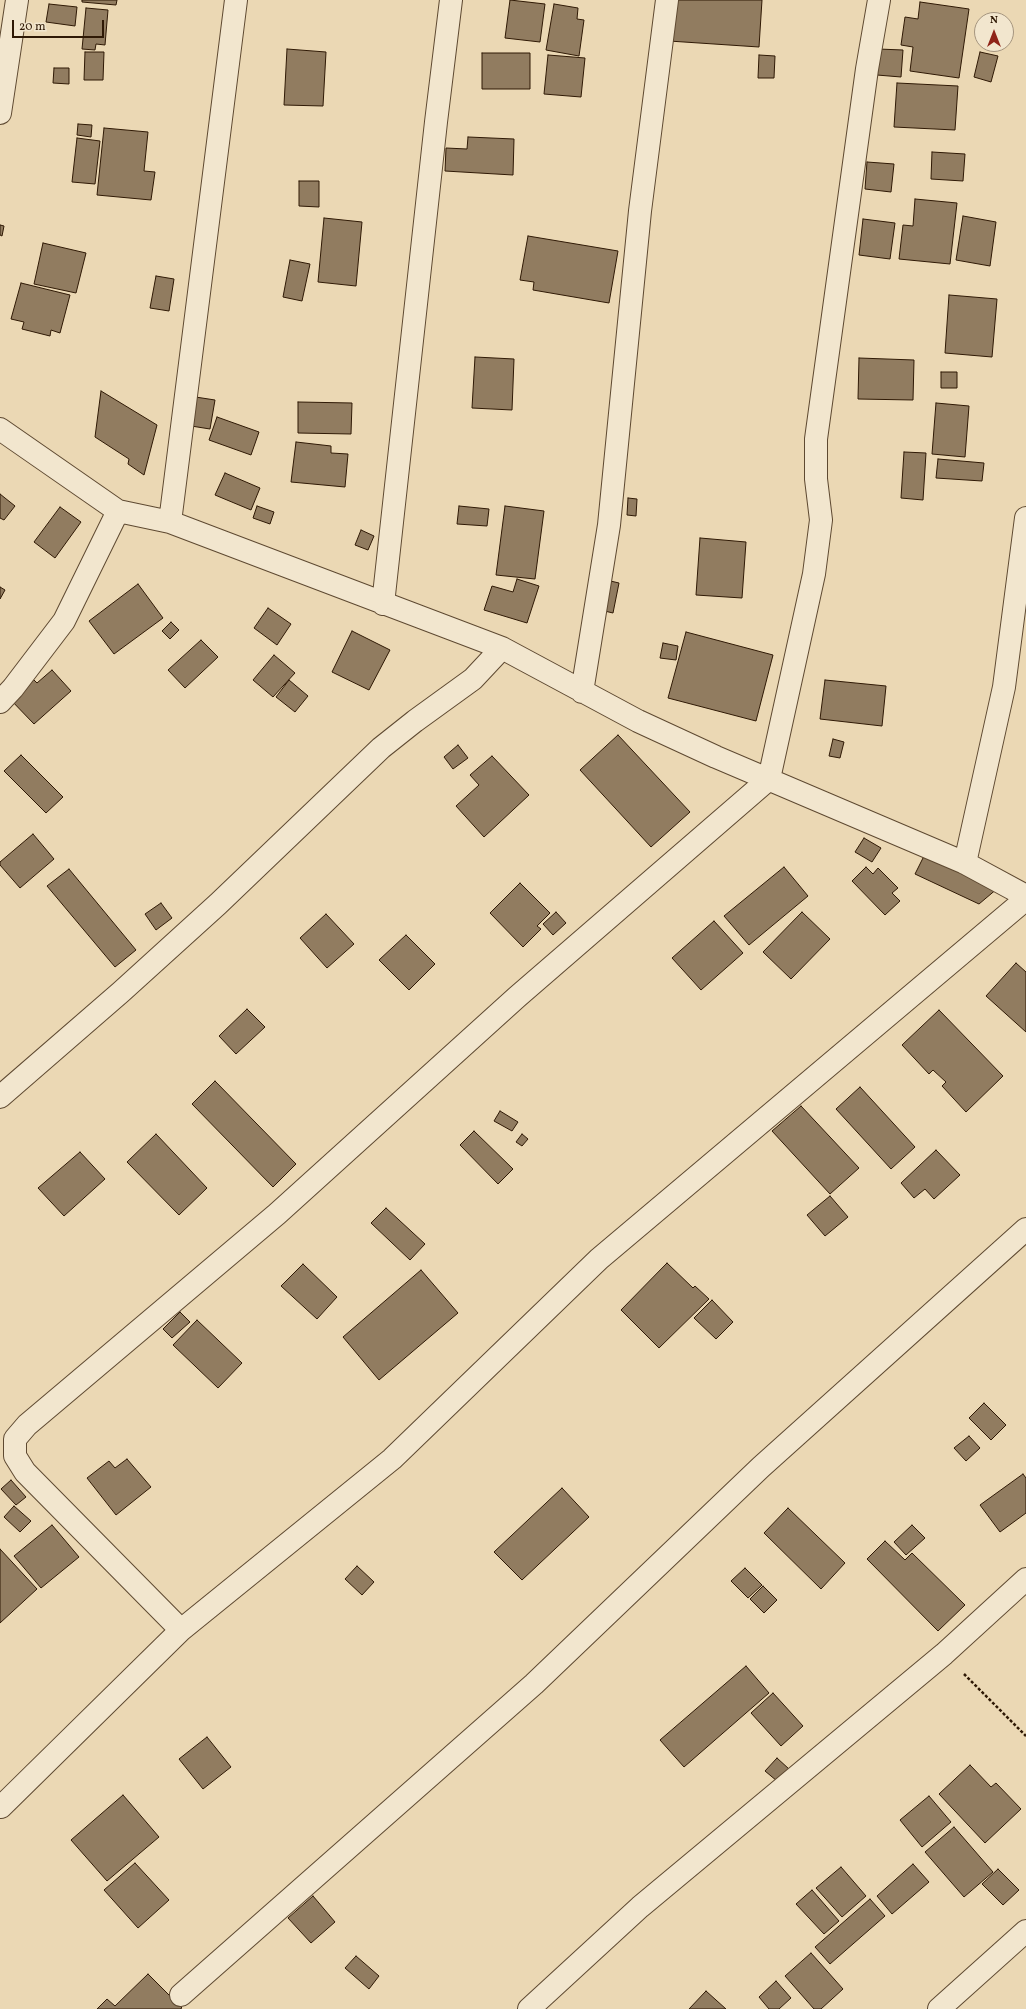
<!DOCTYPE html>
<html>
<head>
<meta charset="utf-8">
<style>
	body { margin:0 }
	#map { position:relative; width:1026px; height:2009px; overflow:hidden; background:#ebd8b4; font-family:Vollkorn,serif }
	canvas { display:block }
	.north { position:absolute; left:974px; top:12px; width:40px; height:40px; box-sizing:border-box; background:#f2e6ce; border:1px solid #a4947e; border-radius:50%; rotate:0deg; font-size:11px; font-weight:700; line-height:16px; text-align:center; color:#2f1905 }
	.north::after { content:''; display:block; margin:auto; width:14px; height:18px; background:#8f2418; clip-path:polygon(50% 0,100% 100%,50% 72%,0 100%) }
	.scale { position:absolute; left:12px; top:20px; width:92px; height:18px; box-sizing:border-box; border:2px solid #2f1905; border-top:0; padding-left:5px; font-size:12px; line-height:14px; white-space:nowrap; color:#2f1905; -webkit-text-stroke:3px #f2e6ce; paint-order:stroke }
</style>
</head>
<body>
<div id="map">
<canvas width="1026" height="2009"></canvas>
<div class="north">N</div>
<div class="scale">20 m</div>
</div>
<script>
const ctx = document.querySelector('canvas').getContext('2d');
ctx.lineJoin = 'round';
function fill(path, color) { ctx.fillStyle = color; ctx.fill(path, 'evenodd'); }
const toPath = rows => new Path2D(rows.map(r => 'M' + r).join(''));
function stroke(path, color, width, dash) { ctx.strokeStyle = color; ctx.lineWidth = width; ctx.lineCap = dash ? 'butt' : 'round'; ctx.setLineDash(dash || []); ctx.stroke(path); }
const building = toPath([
	[82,0,117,0,116,5,82,2,82,0],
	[510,0,545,4,540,42,505,38,510,0],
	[672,0,762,0,759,47,669,41,672,0],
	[920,2,969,9,959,78,910,71,913,47,901,45,905,17,918,19,920,2],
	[49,4,77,7,75,26,46,22,49,4],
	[554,4,578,8,577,19,584,20,579,56,546,50,554,4],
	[86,8,108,10,105,45,96,44,95,50,82,49,86,8],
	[287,49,326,52,323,106,284,105,287,49],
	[878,49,903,50,901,77,877,75,878,49],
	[85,52,104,52,103,80,84,80,85,52],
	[980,52,998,56,991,82,974,77,980,52],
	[482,53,530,53,530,89,482,89,482,53],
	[548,55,585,58,581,97,544,94,548,55],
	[759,55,775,56,774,78,758,78,759,55],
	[54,68,69,68,69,84,53,83,54,68],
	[897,83,958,86,955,130,894,127,897,83],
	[78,124,92,125,91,137,77,135,78,124],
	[104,128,148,132,144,171,155,172,151,200,97,195,104,128],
	[468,137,514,139,513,175,445,171,446,148,467,149,468,137],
	[77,138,100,141,95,184,72,182,77,138],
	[932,152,965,154,963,181,931,179,932,152],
	[867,162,894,164,891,192,865,189,867,162],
	[299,181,319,181,319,207,299,206,299,181],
	[915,199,957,203,950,264,899,259,903,225,913,226,915,199],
	[963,216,996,222,990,266,956,260,963,216],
	[324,218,362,222,356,286,318,282,324,218],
	[863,219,895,223,890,259,859,255,863,219],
	[0,225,4,226,2,236,0,235,0,225],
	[528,236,618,251,609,303,533,290,534,282,520,280,528,236],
	[43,243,86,253,76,293,34,284,43,243],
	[290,260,310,264,302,301,283,297,290,260],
	[156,276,174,279,169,311,150,308,156,276],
	[21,283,70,295,60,333,51,330,50,336,22,329,24,322,11,319,21,283],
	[949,295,997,299,992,357,945,353,949,295],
	[475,357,514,359,512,410,472,408,475,357],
	[859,358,914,360,913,400,858,399,859,358],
	[941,372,957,372,957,388,941,388,941,372],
	[101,391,157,425,144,475,128,464,129,459,95,437,101,391],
	[189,396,215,400,210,429,185,425,189,396],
	[298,402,352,403,351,434,298,433,298,402],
	[936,403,969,406,965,457,932,454,936,403],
	[217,417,259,432,251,455,209,440,217,417],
	[296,442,331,446,331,453,348,454,345,487,291,482,296,442],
	[904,452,926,453,923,500,901,498,904,452],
	[938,459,984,463,982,481,936,478,938,459],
	[225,473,260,488,251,510,215,495,225,473],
	[0,494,15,506,4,520,0,518,0,494],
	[628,498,637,499,636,516,627,515,628,498],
	[257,506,274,512,270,524,253,518,257,506],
	[459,506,489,509,487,526,457,524,459,506],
	[505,506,544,511,535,579,496,575,505,506],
	[60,507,81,522,55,558,34,542,60,507],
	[361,530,374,536,368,550,355,545,361,530],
	[700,538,746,542,742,598,696,595,700,538],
	[517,579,539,586,527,623,484,610,492,586,513,592,517,579],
	[602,579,619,583,613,613,596,609,602,579],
	[138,584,163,618,114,654,89,621,138,584],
	[0,587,5,590,0,599,0,587],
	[268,608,291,624,277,645,254,628,268,608],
	[171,622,179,630,170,639,162,631,171,622],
	[352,631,390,650,369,690,332,672,352,631],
	[686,632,773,655,756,721,668,698,686,632],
	[201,640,218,657,185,688,168,670,201,640],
	[663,643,678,646,676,660,660,658,663,643],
	[274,655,295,673,273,697,253,680,274,655],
	[52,670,71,691,34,724,8,697,30,676,37,683,52,670],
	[289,680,308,696,295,712,276,697,289,680],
	[825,680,886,686,882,726,820,719,825,680],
	[618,735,690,812,651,847,580,770,618,735],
	[833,739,844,742,840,758,829,756,833,739],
	[458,745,468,758,453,769,444,757,458,745],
	[21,755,63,797,46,813,4,771,21,755],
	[492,756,529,795,484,837,456,806,479,785,470,775,492,756],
	[33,834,54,859,20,888,0,865,0,862,33,834],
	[864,838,881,848,872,862,855,852,864,838],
	[926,852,998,888,979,904,915,874,926,852],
	[784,867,808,896,749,945,724,916,784,867],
	[866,867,873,874,878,868,898,888,892,893,900,901,885,915,852,881,866,867],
	[69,869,136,950,115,967,47,886,69,869],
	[520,883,550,913,537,926,541,929,523,947,490,913,520,883],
	[161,903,172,918,156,930,145,914,161,903],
	[556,912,566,923,553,935,543,924,556,912],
	[802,912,830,939,791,979,763,952,802,912],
	[326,914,354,944,327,968,300,938,326,914],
	[714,921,743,953,701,990,672,958,714,921],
	[406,935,435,964,409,990,379,960,406,935],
	[1016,963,1026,972,1026,1032,986,996,1016,963],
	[247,1009,265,1027,236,1054,219,1036,247,1009],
	[939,1010,1003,1076,966,1112,942,1086,946,1082,933,1070,929,1074,902,1045,939,1010],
	[215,1081,296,1164,273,1187,192,1104,215,1081],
	[860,1087,915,1147,891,1169,836,1109,860,1087],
	[801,1106,859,1168,830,1194,772,1131,801,1106],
	[500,1111,518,1122,512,1131,494,1121,500,1111],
	[474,1131,513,1169,498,1184,460,1145,474,1131],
	[156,1134,207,1188,179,1215,127,1162,156,1134],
	[522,1134,528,1139,522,1146,516,1142,522,1134],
	[936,1150,960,1175,934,1199,925,1189,914,1198,901,1183,936,1150],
	[80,1152,105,1179,64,1216,38,1188,80,1152],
	[830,1196,848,1217,825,1236,807,1215,830,1196],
	[386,1208,425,1244,410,1260,371,1223,386,1208],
	[667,1263,693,1288,695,1286,709,1299,659,1348,621,1310,667,1263],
	[303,1264,337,1297,317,1319,281,1286,303,1264],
	[421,1270,458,1313,379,1380,343,1337,421,1270],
	[712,1300,733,1322,716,1339,694,1318,712,1300],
	[180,1312,190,1322,172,1338,163,1329,180,1312],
	[197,1320,242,1363,218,1388,173,1345,197,1320],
	[984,1403,1006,1425,991,1440,969,1418,984,1403],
	[969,1436,980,1448,966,1461,954,1448,969,1436],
	[127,1459,151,1487,116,1515,87,1478,109,1461,115,1468,127,1459],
	[1023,1474,1026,1478,1026,1513,1000,1532,980,1505,1023,1474],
	[11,1480,26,1497,16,1505,1,1489,11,1480],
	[562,1488,589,1517,522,1580,494,1552,562,1488],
	[14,1506,31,1521,20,1532,4,1517,14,1506],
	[788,1508,845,1563,821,1589,764,1533,788,1508],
	[52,1525,79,1557,41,1588,14,1556,52,1525],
	[912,1525,925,1538,906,1555,894,1542,912,1525],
	[885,1541,905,1560,912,1553,965,1605,938,1631,867,1559,885,1541],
	[0,1549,37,1589,0,1623,0,1549],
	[357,1566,374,1582,362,1595,345,1579,357,1566],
	[745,1568,762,1585,748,1598,731,1581,745,1568],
	[763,1586,777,1600,764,1613,750,1599,763,1586],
	[746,1666,769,1693,684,1767,660,1740,746,1666],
	[773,1693,803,1726,781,1746,751,1713,773,1693],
	[207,1737,231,1767,203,1789,179,1759,207,1737],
	[777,1758,789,1769,777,1781,765,1771,777,1758],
	[970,1765,991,1787,996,1783,1021,1809,985,1843,939,1794,970,1765],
	[123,1795,159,1837,107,1881,71,1840,123,1795],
	[929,1796,951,1822,922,1847,900,1820,929,1796],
	[954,1827,993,1872,964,1897,925,1852,954,1827],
	[135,1863,169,1900,138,1928,104,1890,135,1863],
	[913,1864,929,1882,892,1914,877,1896,913,1864],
	[841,1867,866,1896,842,1917,816,1888,841,1867],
	[998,1869,1019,1890,1003,1905,982,1884,998,1869],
	[812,1890,839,1921,824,1934,796,1904,812,1890],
	[313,1896,335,1922,311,1943,288,1918,313,1896],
	[870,1899,885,1916,830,1964,815,1947,870,1899],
	[811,1953,843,1989,821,2009,814,2009,785,1976,811,1953],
	[356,1956,379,1976,369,1989,345,1968,356,1956],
	[148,1974,182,2008,180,2009,97,2009,107,1999,115,2006,148,1974],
	[776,1981,791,1998,779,2009,769,2009,759,1997,776,1981],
	[706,1991,726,2009,689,2009,706,1991]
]);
fill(building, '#917c60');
stroke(building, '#2f1905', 1);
const minor = toPath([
	[0,113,17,0],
	[0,429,118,511,170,522,502,648,638,721,716,757,965,863,1026,896],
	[170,522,236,0],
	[383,604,436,122,451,0],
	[582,692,609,525,640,211,667,0],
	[0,702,13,688,64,621,118,511],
	[965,863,1004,687,1026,518],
	[0,1097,121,992,218,904,381,748,415,721,473,679,502,648],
	[181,1630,25,1472,15,1456,15,1439,27,1425,277,1214,517,997,769,779,814,574,821,520,816,479,816,439,867,69,879,0],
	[1,1807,181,1630,392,1459,599,1259,1026,899],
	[181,1995,534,1684,761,1467,1026,1229],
	[529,2009,640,1907,944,1654,1026,1579],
	[939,2009,1026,1931]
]);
stroke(minor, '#5e4931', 24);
stroke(toPath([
	[964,1674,1026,1736]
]), '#2f1905', 2.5, [3, 2]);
stroke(minor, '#f2e6ce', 22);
</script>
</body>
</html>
